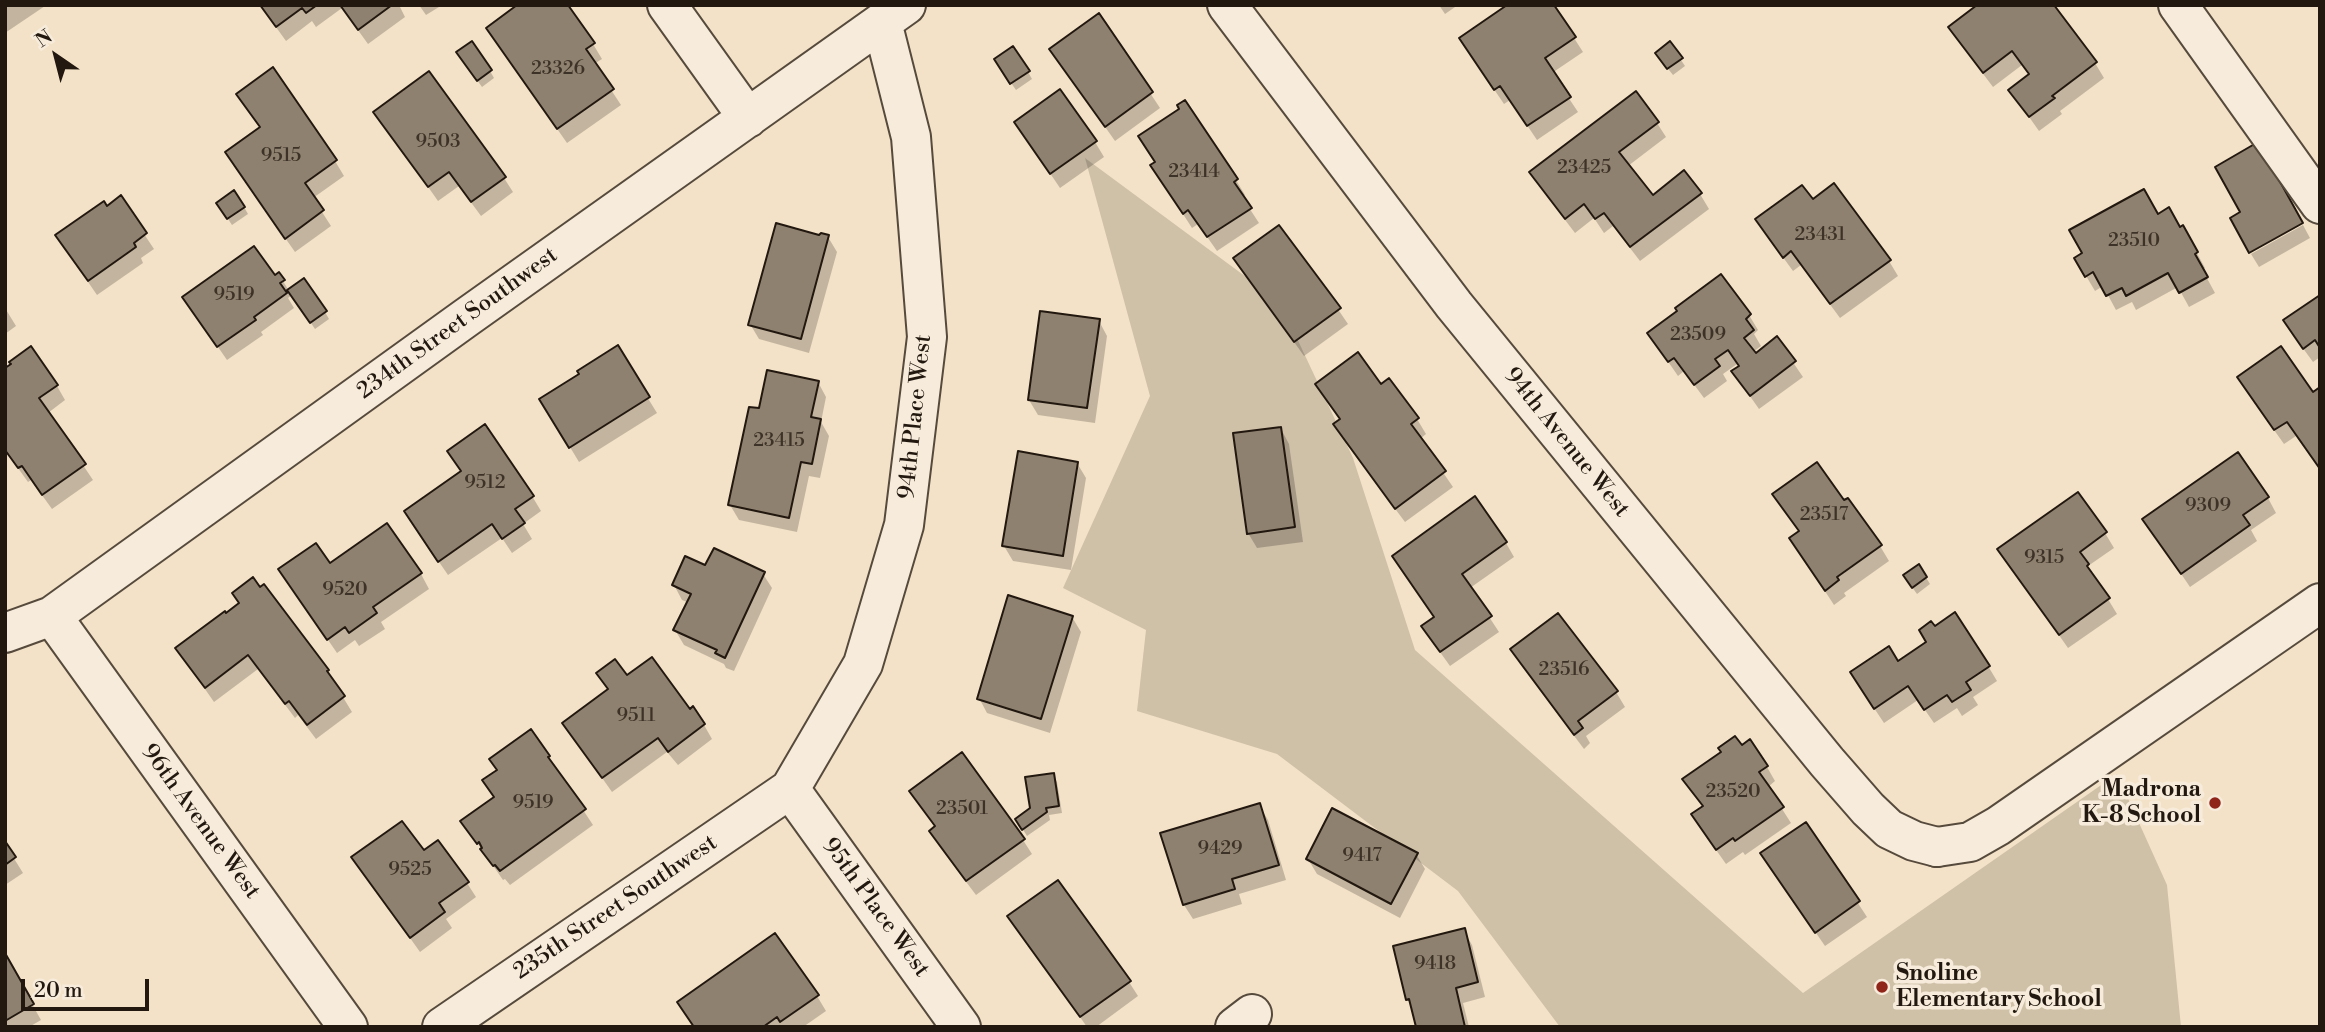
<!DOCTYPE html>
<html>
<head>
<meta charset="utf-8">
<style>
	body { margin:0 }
	#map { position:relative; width:2325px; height:1032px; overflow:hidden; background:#f3e2c7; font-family:"Libre Bodoni",serif }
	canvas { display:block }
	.frame { position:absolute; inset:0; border:7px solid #22180f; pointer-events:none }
	.north { position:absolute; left:21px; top:21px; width:70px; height:70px; -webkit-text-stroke:5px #f7ecdb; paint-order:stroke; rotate:325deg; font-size:19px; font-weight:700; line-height:28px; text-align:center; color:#22180f }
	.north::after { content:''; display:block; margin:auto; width:24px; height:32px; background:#22180f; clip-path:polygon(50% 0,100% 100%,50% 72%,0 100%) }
	.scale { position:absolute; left:21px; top:979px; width:128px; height:32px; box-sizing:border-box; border:4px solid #22180f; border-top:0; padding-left:9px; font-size:21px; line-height:24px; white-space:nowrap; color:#22180f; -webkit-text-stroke:5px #f7ecdb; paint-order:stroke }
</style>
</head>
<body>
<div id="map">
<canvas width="2325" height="1032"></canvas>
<div class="frame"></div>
<div class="north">N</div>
<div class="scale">20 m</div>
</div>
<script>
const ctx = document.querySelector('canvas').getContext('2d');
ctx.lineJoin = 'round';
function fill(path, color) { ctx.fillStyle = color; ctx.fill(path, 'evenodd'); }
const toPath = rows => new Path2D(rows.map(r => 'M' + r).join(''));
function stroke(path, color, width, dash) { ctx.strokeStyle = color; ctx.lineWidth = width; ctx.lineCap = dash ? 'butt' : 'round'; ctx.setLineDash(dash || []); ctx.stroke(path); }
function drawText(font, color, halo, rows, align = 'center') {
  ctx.font = font + ' "Libre Bodoni",serif'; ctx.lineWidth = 7; ctx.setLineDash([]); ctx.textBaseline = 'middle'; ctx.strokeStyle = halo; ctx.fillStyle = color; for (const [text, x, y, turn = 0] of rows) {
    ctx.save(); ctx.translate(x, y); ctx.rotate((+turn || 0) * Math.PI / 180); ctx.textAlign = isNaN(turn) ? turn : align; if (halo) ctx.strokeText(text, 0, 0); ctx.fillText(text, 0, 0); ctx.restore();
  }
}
fill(toPath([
	[1085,158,1280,302,1353,458,1415,650,1803,993,2117,774,2167,885,2181,1027,1560,1027,1458,891,1277,754,1137,711,1146,630,1063,588,1150,396]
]), '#cfc0a8');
fill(toPath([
	[5,5,44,5,45,6,5,33],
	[260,5,399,5,405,17,368,44,342,8,316,27,312,21,286,41],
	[419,5,438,5,439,7,426,15],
	[1439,5,1458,5,1445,14],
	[1099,16,1160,108,1115,141,1051,50],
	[1951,27,2095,63,2104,78,2060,111,2062,114,2039,131,2010,90,2030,76,2022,65,1993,87,1959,42],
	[1574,38,1583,52,1552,73,1578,112,1537,140,1510,100,1504,104,1470,54],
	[497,43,593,44,602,59,594,64,621,105,567,143],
	[1670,44,1685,66,1673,75,1661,60],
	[462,59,490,71,494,78,482,87],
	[1000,67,1028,72,1032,79,1016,90],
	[238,95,335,161,344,176,313,198,331,226,295,252,236,168,261,129],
	[376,113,504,178,513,192,481,216,459,186,438,201],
	[1016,123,1095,142,1104,157,1060,188],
	[1657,123,1666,137,1628,166,1653,197,1700,194,1709,209,1640,261,1613,226,1604,233,1594,218,1575,233,1540,187,1532,172],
	[1157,163,1236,180,1245,195,1242,197,1259,223,1217,251,1198,224,1192,228,1161,180],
	[120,198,154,249,141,258,143,263,97,295,66,250,107,208],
	[1812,201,1889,261,1898,276,1840,318,1801,265,1793,271,1766,234],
	[244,207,248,214,232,225,222,210],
	[2157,216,2191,242,2205,268,2202,269,2215,293,2189,307,2178,287,2136,310,2132,302,2116,310,2103,286,2095,291,2076,259],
	[2303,225,2310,238,2259,267,2251,254],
	[828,237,837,252,809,353,759,339,750,324,820,238],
	[1235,259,1305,261,1348,324,1304,356],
	[274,277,283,281,289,291,325,312,329,319,315,329,292,295,288,298,294,308,261,332,263,335,227,360,184,298],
	[2320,297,2320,357,2313,362,2294,336],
	[5,308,16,326,5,334],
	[1749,315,1758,330,1754,334,1761,346,1753,352,1755,356,1777,339,1803,377,1759,409,1733,372,1740,367,1737,364,1723,374,1727,381,1704,398,1684,371,1678,376,1649,334],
	[1099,321,1107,336,1095,423,1038,415,1029,400],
	[617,348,657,413,579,462,550,414,581,375],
	[5,371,57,386,65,400,48,413,93,480,52,509,31,480,28,482,5,450],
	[818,382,826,397,821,422,829,436,820,478,809,476,797,532,739,520,730,505],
	[1317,385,1381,387,1417,419,1426,434,1420,439,1453,487,1405,522,1343,439,1335,425,1341,420],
	[2320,389,2320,469,2296,436,2284,444,2247,392,2313,394],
	[1281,429,1289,444,1303,542,1257,548,1248,533],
	[1077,463,1086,478,1071,570,1013,561,1004,546],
	[1774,495,1844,503,1880,546,1889,561,1844,593,1846,596,1834,605,1800,553,1799,532],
	[532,496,541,511,523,524,532,539,512,553,502,538,448,575,415,527],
	[2268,498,2276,513,2251,530,2257,541,2190,587,2144,519],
	[2105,533,2114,548,2088,566,2117,614,2068,648,1999,550],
	[1506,543,1514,557,1470,588,1499,632,1450,666,1432,641,1435,618,1394,557],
	[330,566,421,574,429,589,381,622,385,629,359,646,355,640,337,653,280,570],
	[1919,566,1930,584,1917,594,1909,583],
	[705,568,763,574,772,588,734,671,726,668,724,664,684,645,675,630,689,603,682,600,674,585],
	[224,613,327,671,352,712,316,739,298,715,295,718,258,669,214,702,177,649],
	[1072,617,1081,632,1050,733,987,713,979,698],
	[1928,643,1988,666,1997,681,1973,697,1978,705,1962,716,1957,708,1934,723,1918,700,1884,723,1860,687],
	[1512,650,1616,692,1625,707,1586,736,1590,743,1584,749,1520,664],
	[598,673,627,677,689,711,704,725,712,739,678,765,667,752,612,792,564,724,609,691],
	[1741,747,1767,767,1775,781,1768,787,1791,823,1745,855,1743,852,1726,864,1702,830,1703,808,1685,779],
	[548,757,593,825,510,885,505,879,503,880,462,821,495,798,498,772,491,760],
	[1053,775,1057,782,1062,813,1049,815,1050,820,1027,836,1017,820,1032,809],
	[911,791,1023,840,1032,854,976,895,939,846,931,831,936,828],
	[1259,805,1268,820,1286,880,1239,894,1242,904,1193,919,1184,905],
	[1806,824,1867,917,1825,946,1771,868],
	[5,844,23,873,5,885],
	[424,852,467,883,476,897,446,919,452,928,420,952,353,858],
	[1416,854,1425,869,1400,918,1317,874,1308,859],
	[1010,917,1129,982,1138,996,1096,1027,1087,1027],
	[1464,931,1472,945,1485,997,1463,1003,1469,1027,1418,1027,1414,1010,1408,999],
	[5,956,41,1020,29,1027,5,1027],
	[817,996,826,1011,803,1027,694,1027]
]), '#0003');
const building = toPath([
	[260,5,317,5,306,13,302,8,276,27,260,5],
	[340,5,392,5,358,30,340,5],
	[517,5,568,5,595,43,586,49,614,89,557,129,486,28,517,5],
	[1507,5,1554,5,1576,37,1545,58,1571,97,1527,126,1500,86,1494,90,1459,38,1507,5],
	[1977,5,2054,5,2097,62,2052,96,2055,98,2029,117,2008,90,2029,74,2012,51,1983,73,1948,27,1977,5],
	[1099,13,1153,92,1105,127,1049,49,1099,13],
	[472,41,492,70,477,81,456,52,472,41],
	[1670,41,1683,58,1667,69,1655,53,1670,41],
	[1013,46,1030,71,1010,84,994,59,1013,46],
	[273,67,337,160,305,183,324,210,285,239,225,152,260,127,236,94,273,67],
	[429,71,506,177,471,202,449,172,428,187,373,112,429,71],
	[1060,89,1097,141,1050,174,1014,122,1060,89],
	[1636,91,1659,122,1619,152,1653,195,1684,170,1702,193,1630,247,1604,213,1595,219,1584,204,1565,219,1529,172,1636,91],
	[1185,100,1238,179,1234,182,1252,208,1207,237,1188,210,1183,214,1150,165,1155,162,1138,136,1179,109,1177,105,1185,100],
	[2258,142,2303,223,2249,253,2230,218,2240,212,2215,167,2258,142],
	[1834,183,1891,260,1830,304,1791,251,1783,258,1755,219,1802,185,1813,199,1834,183],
	[2144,189,2158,214,2169,207,2180,227,2183,225,2198,252,2195,254,2208,277,2179,293,2168,273,2126,296,2122,288,2106,296,2093,272,2085,277,2074,258,2082,253,2069,230,2144,189],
	[234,190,245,207,227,219,216,203,234,190],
	[121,195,147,233,134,243,136,247,88,281,55,235,104,201,107,206,121,195],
	[776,223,819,235,821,233,829,235,801,339,748,325,776,223],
	[1279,225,1341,308,1294,342,1233,258,1279,225],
	[254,246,275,275,279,272,285,280,280,283,287,293,254,317,256,320,217,347,182,297,254,246],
	[1721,274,1751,314,1746,319,1754,330,1744,338,1756,353,1777,336,1796,361,1750,396,1731,371,1739,366,1728,350,1715,359,1720,366,1694,385,1674,358,1668,362,1647,333,1677,311,1675,308,1721,274],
	[304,278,327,311,310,323,287,290,304,278],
	[2320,295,2320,348,2315,340,2303,349,2283,320,2320,295],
	[1040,311,1100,319,1087,408,1028,400,1040,311],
	[618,345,650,397,569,448,539,399,579,374,577,371,618,345],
	[31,346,58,385,39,398,86,464,42,495,22,466,18,468,5,450,5,368,11,364,9,362,31,346],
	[2281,346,2313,392,2320,387,2320,469,2287,422,2274,430,2237,377,2281,346],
	[1358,352,1381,384,1389,378,1419,418,1411,424,1446,471,1395,509,1333,424,1340,419,1315,384,1358,352],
	[767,370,819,381,811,417,821,419,812,464,801,462,789,518,728,505,749,407,759,408,767,370],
	[485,424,534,496,515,509,525,523,502,539,492,524,438,562,404,511,461,471,447,451,485,424],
	[1281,427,1295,527,1247,534,1233,433,1281,427],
	[1018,451,1078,462,1063,556,1002,546,1018,451],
	[2238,452,2269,497,2243,515,2250,525,2181,574,2142,519,2238,452],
	[1817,462,1844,500,1848,498,1882,545,1837,577,1839,580,1825,591,1789,538,1799,531,1772,494,1817,462],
	[2078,492,2107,532,2080,552,2089,564,2087,566,2110,598,2059,635,1997,549,2078,492],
	[1475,496,1507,542,1462,574,1492,616,1440,652,1421,626,1434,617,1392,556,1475,496],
	[387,523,422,573,373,607,377,613,349,633,345,627,327,640,278,569,316,543,330,563,387,523],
	[714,548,765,572,725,658,715,653,717,650,673,630,691,594,672,585,685,556,705,565,714,548],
	[1919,564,1927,577,1912,588,1903,575,1919,564],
	[253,577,260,587,264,584,329,670,327,671,345,696,307,725,289,701,285,704,248,655,205,688,175,648,225,611,226,613,239,603,232,593,253,577],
	[1008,595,1073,616,1041,719,977,699,1008,595],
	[1955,612,1990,666,1966,682,1971,690,1952,702,1947,695,1924,710,1908,686,1874,709,1850,672,1889,646,1898,661,1926,642,1919,630,1931,621,1935,626,1955,612],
	[1558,613,1618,691,1578,721,1583,728,1574,735,1510,649,1558,613],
	[652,657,690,709,693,706,705,724,668,752,658,738,602,778,562,723,608,689,596,673,615,659,627,675,652,657],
	[531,729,550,756,548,757,586,809,500,871,495,865,493,866,480,849,482,848,479,842,477,844,460,821,494,797,482,780,497,770,489,759,531,729],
	[1735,736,1742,745,1750,739,1768,766,1759,772,1784,807,1735,841,1733,838,1716,850,1691,814,1703,806,1682,779,1721,752,1718,748,1735,736],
	[962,752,1025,839,966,881,929,831,935,826,909,791,962,752],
	[1054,773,1059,806,1046,808,1047,812,1022,830,1015,819,1030,808,1025,777,1054,773],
	[1260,803,1279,865,1232,879,1235,889,1183,905,1160,833,1260,803],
	[1332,808,1418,853,1391,904,1306,859,1332,808],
	[402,821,424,850,438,840,469,882,439,903,445,912,410,938,351,857,402,821],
	[1806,822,1860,901,1815,933,1760,853,1806,822],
	[5,841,16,857,5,865,5,841],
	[1058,880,1131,981,1080,1017,1007,916,1058,880],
	[1465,928,1478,982,1456,988,1465,1027,1416,1027,1409,999,1406,1000,1393,946,1465,928],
	[775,933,819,995,780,1022,777,1017,763,1027,694,1027,677,1002,775,933],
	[5,953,34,1004,5,1021,5,953]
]);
fill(building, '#8f816f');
stroke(building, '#22180f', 2);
const minor = toPath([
	[667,5,748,118],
	[1227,5,1454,305,1827,762,1868,809,1889,829,1914,841,1937,847],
	[2178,5,2320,204],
	[52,616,348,1027],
	[5,633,52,616,467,317,906,5],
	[790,789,961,1027],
	[442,1027,790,789,863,664,904,525,927,337,911,137,882,22],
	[1235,1027,1252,1014]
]);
const tertiary = toPath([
	[1937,847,1970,842,1998,826,2320,603]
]);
stroke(minor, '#564a3d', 42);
stroke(tertiary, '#564a3d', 42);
stroke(minor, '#f7ecdb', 38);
stroke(tertiary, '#f7ecdb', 38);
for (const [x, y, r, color] of [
	[2215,803,7,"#8f2418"],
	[1882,987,7,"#8f2418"]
]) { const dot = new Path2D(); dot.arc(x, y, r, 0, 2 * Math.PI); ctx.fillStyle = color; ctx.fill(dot); stroke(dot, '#f7ecdb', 2.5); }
drawText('19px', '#3d3227', null, [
	["23326",558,69],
	["9503",438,142],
	["9515",281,156],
	["23425",1584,168],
	["23414",1194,172],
	["23431",1820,235],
	["23510",2134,241],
	["9519",234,295],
	["23509",1698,335],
	["23415",779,441],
	["9512",485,483],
	["9309",2208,506],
	["23517",1824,515],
	["9315",2044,558],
	["9520",345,590],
	["23516",1564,670],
	["9511",636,716],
	["23520",1733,792],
	["9519",533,803],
	["23501",962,809],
	["9429",1220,849],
	["9417",1362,856],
	["9525",410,870],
	["9418",1435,964]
]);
drawText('23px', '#22180f', '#f7ecdb', [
	["234th Street Southwest",458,324,-36],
	["94th Place West",916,417,-84],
	["94th Avenue West",1566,443,51],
	["96th Avenue West",200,822,54],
	["235th Street Southwest",616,908,-34],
	["95th Place West",875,908,54]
]);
drawText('bold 23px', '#22180f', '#f7ecdb', [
	["Madrona",2201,790],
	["K-8 School",2201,816],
	["Snoline",1896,974,"left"],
	["Elementary School",1896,1000,"left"]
], 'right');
</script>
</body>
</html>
